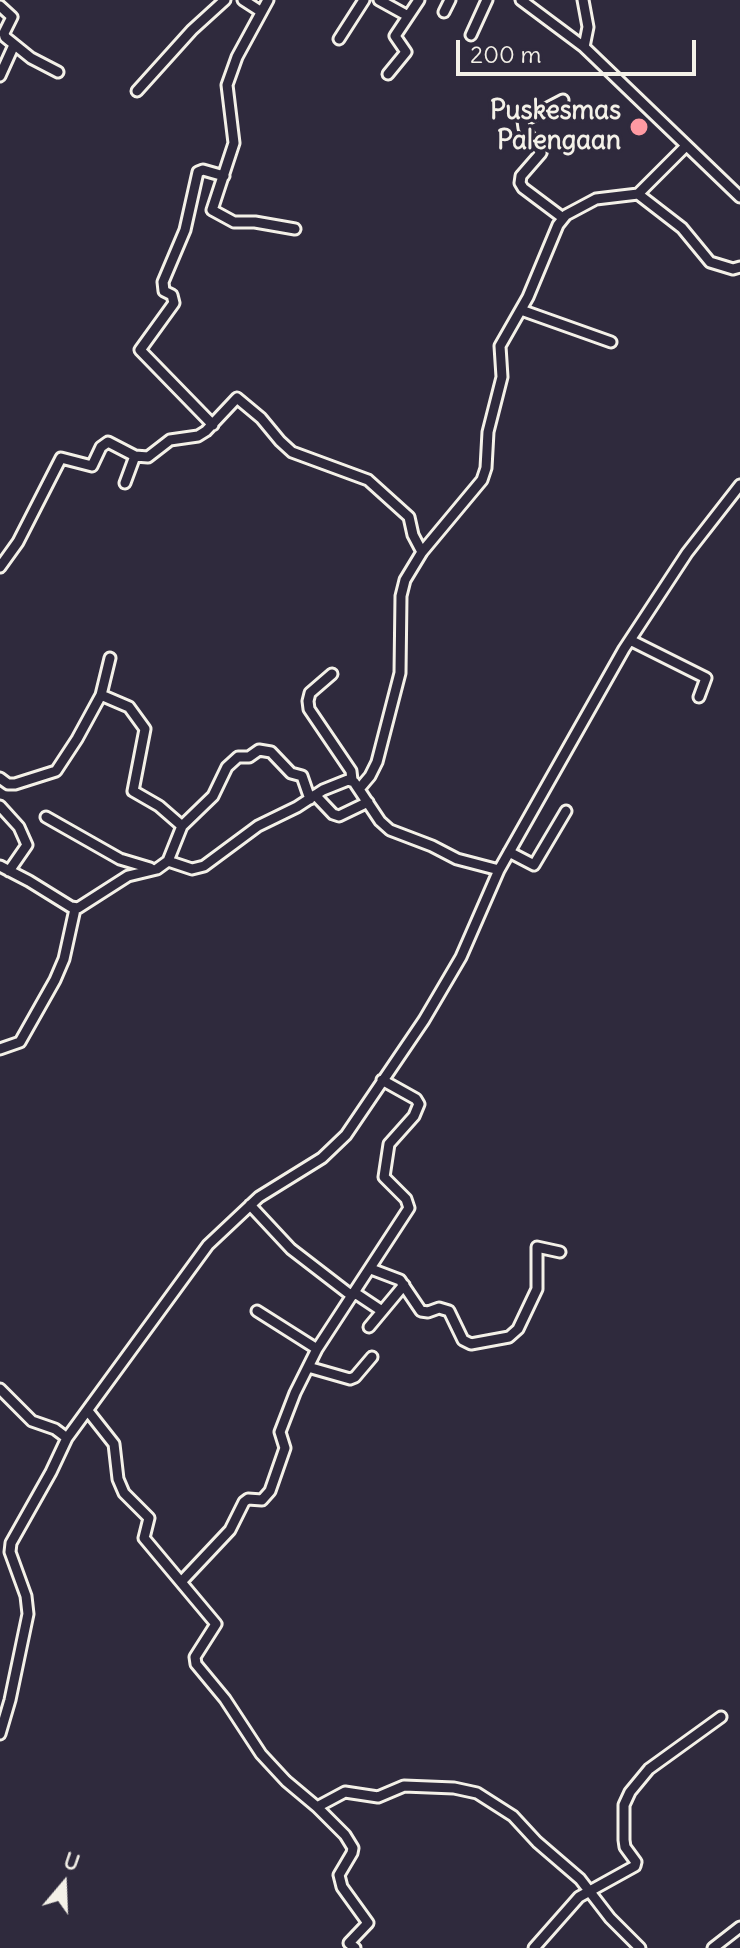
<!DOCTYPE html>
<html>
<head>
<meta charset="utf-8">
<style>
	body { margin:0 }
	#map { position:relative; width:740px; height:1948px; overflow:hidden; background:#2f2a3d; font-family:Delius,sans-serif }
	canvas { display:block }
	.north { position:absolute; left:24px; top:1844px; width:80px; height:80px; -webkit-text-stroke:6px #2f2a3d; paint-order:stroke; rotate:19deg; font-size:22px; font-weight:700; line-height:32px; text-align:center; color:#f4f1e8 }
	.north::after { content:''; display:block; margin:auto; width:28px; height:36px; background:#f4f1e8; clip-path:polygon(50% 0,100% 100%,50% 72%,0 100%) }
	.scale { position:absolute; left:456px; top:40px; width:240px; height:36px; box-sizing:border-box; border:4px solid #f4f1e8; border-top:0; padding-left:10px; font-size:24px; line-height:28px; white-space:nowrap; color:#f4f1e8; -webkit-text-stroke:6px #2f2a3d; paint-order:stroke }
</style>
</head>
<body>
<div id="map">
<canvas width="740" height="1948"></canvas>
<div class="north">U</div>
<div class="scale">200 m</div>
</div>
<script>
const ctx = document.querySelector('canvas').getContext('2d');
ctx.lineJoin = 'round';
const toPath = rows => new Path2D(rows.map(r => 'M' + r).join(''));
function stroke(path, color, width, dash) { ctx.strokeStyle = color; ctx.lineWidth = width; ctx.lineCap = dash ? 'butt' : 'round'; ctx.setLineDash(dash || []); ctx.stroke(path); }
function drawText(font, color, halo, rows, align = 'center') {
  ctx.font = font + ' Delius,sans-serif'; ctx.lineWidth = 7; ctx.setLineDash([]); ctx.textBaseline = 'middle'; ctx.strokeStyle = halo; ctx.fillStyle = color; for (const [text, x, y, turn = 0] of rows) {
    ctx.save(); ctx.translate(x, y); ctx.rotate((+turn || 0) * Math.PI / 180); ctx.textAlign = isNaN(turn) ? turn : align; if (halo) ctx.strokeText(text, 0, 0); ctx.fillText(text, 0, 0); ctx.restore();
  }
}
const minor = toPath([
	[243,0,260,11],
	[268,0,237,57,227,85,234,143,212,210,234,222,255,222,295,229],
	[379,0,408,16],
	[521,0,584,47,740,197],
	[583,0,588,27,584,47],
	[0,6,12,17,4,33,5,37,31,58,58,72],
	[444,12,450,0],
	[471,35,487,0],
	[339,39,364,0],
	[388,74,406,52,395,36,419,0],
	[0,76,14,45],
	[137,91,192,30,225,0],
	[638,194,682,228,710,262,733,269,740,267],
	[563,218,523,188,520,183,521,176,541,153,524,128,523,121,563,100],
	[521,310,611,342],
	[213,425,140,350,174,303,172,295,164,291,163,282,185,230,198,172,203,170,224,176],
	[125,483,135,456],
	[0,567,18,542,61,458,92,466,101,447,108,442,135,456,148,457,170,440,198,436,206,431,237,398,261,418,280,441,292,452,368,480,409,517,413,535,422,552],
	[630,640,706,678,699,697],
	[110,658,101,695,129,707,145,729,133,791,159,806,182,826],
	[332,674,310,693,308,701,309,709,351,771,352,780],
	[0,778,8,784,15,784,56,771,77,739,101,695],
	[359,789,370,776,377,762,400,673,401,596,405,580,422,552,482,480,486,468,488,432,502,377,500,346,528,297,558,225,566,215,596,199,638,194,685,147],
	[315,795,333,814,339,816,368,802],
	[0,806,19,827,27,845,9,871],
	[46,817,120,859,150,868],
	[509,852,534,865,566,811],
	[168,861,182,826,213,796,227,767,238,757,249,757,259,750,271,752,291,773,302,776,310,799],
	[0,866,29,881,71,907,78,908,128,876,157,869,168,861,192,869,204,866,258,826,297,807,323,790,348,780,354,782,380,821,390,830,432,846,457,859,499,870],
	[0,1049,20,1042,55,980,64,959,75,909],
	[250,1205,291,1249,352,1296],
	[371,1269,400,1280,421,1311,428,1312,439,1308,449,1311,463,1340,471,1344,509,1337,518,1329,537,1289,537,1247,560,1252],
	[355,1293,382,1311],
	[257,1311,317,1349],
	[369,1327,404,1285],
	[308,1367,350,1379,355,1377,372,1357],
	[0,1389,32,1421,55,1429,67,1438],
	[88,1411,114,1444,118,1479,124,1493,149,1518,144,1538,216,1624,195,1657,196,1664,225,1699,261,1754,286,1781,317,1807,345,1792,378,1797,404,1786,454,1788,477,1793,513,1816,537,1842,580,1879,610,1918,640,1948],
	[182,1581,230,1530,244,1502,248,1499,262,1500,270,1491,285,1448,280,1432,295,1393,317,1349,409,1208,406,1199,384,1177,389,1144,414,1116,419,1104,416,1099,382,1080],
	[0,1734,10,1700,28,1614,26,1596,10,1552,11,1543,51,1472,67,1438,208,1245,259,1197,322,1158,346,1135,424,1020,461,957,499,870,624,649,687,553,740,485],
	[317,1807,345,1835,353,1848,352,1853,339,1875,342,1887,368,1923,349,1943,355,1948],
	[534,1948,579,1897,635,1866,636,1862,625,1847,624,1840,624,1805,630,1792,649,1769,721,1717],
	[713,1948,740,1927]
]);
stroke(minor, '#f4f1e8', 15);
stroke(minor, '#2f2a3d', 9);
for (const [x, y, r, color] of [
	[639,127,10,"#ff9aa2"]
]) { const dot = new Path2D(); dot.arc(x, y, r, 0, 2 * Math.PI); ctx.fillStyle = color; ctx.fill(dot); stroke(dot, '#2f2a3d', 3); }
drawText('bold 26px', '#f4f1e8', '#2f2a3d', [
	["Puskesmas",621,112],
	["Palengaan",621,142]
], 'right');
</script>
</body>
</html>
